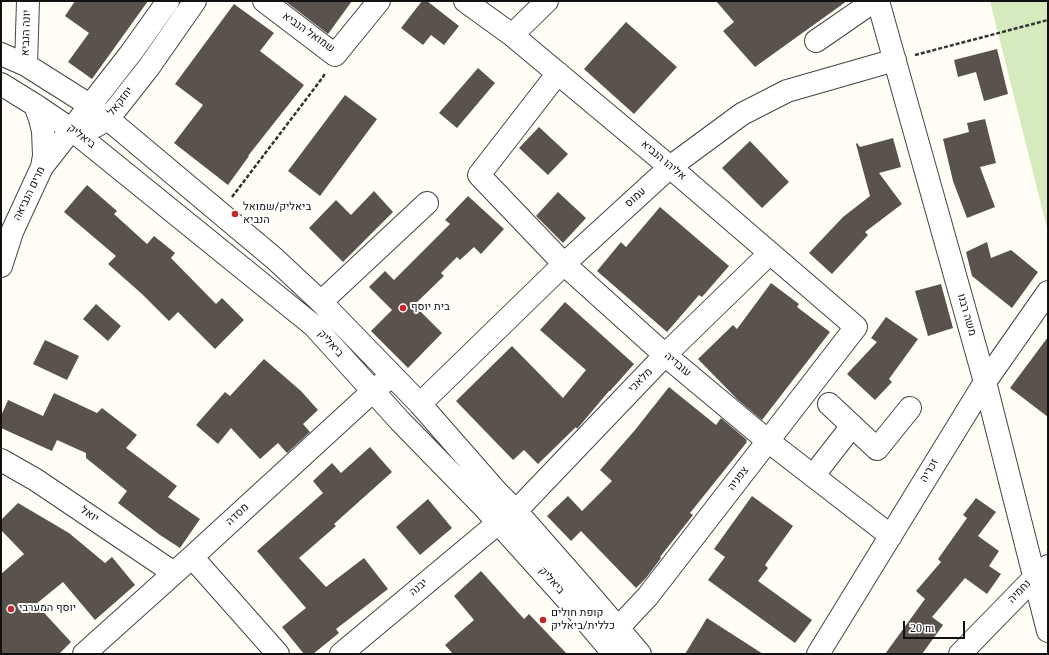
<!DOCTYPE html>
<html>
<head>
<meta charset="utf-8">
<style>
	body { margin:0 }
	#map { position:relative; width:1049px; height:655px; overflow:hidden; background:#fffdf5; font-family:Georgia,serif }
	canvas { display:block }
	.frame { position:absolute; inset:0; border:2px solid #111; pointer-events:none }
	.scale { position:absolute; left:903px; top:621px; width:62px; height:18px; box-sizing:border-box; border:2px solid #111; border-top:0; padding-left:5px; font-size:12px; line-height:14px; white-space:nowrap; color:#111; -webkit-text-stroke:3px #fff; paint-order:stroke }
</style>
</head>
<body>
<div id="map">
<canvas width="1049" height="655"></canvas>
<div class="frame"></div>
<div class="scale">20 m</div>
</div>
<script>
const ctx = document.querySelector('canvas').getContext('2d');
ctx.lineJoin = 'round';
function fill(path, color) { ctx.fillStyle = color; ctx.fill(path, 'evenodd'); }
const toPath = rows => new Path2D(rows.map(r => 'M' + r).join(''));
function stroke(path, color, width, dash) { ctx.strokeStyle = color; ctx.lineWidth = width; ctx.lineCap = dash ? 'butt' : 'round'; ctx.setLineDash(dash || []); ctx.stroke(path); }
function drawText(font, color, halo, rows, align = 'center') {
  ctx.font = font + ' Georgia,Heebo,serif'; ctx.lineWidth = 4; ctx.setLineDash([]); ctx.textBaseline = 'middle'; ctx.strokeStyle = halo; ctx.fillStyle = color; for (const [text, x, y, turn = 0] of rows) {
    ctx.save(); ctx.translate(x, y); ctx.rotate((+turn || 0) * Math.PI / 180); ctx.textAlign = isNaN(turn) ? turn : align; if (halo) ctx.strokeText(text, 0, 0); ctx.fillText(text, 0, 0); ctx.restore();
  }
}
fill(toPath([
	[990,1,1048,1,1048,232]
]), '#d5ebbd');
fill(toPath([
	[75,1,148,1,92,79,68,62,89,33,65,16],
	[285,1,352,1,328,34],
	[422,1,427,1,459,26,444,45,431,35,423,45,401,28],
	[716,1,847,1,755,67,723,31,734,22],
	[234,4,274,33,260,51,304,85,248,156,249,156,228,185,174,143,203,105,175,84],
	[626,22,677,67,634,114,584,69],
	[997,49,1008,94,984,101,976,72,958,77,954,60],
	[478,68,495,83,457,128,439,113],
	[345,95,377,119,320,196,288,171],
	[985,119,996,163,980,167,995,207,967,218,953,181,943,139,969,132,967,123],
	[539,127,568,154,548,175,519,148],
	[893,138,901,167,879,173,902,204,865,232,868,235,832,274,809,253,843,217,870,196,856,144,857,143,860,147],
	[750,141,789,182,762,208,722,168],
	[87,185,117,211,114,214,147,244,154,236,175,253,171,258,216,304,222,298,244,320,215,349,178,312,169,321,142,294,108,264,116,256,64,212],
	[374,191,393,212,343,262,309,228,336,200,351,215],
	[558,192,586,218,563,243,536,216],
	[468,196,504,229,481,254,474,247,460,260,457,257,441,273,444,276,414,305,442,333,408,368,371,331,392,310,369,287,385,271,394,280,450,224,445,220],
	[660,207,729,266,702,297,699,295,667,332,597,271,621,242,626,247],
	[987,242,991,258,1011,250,1038,272,1012,308,972,276,966,252],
	[771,283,799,304,797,307,830,332,762,420,737,399,698,359,733,325,737,329],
	[941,284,953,328,928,336,915,291],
	[565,302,634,364,610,391,609,391,577,429,576,427,538,464,524,450,513,460,456,401,512,346,563,398,586,370,540,330],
	[96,304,121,326,108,341,83,319],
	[886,317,918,339,889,379,892,382,875,400,847,374,877,342,871,338],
	[1048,337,1048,417,1010,388],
	[45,340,79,356,67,380,33,364],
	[264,359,301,391,318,410,303,424,310,432,287,453,278,443,260,459,231,428,218,444,196,425,225,392,230,396],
	[669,387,716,425,721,418,747,440,746,441,747,442,690,513,693,515,660,557,661,558,646,578,636,588,581,531,571,541,547,516,568,496,582,511,612,481,600,470,635,430],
	[54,393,97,413,102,408,137,435,126,448,177,486,168,497,200,519,180,548,160,535,118,503,127,491,86,458,86,453,57,440,52,451,1,428,1,416,8,400,43,416],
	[370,447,392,472,334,524,336,526,299,558,326,587,364,558,388,589,336,629,339,633,313,654,304,654,282,627,306,608,257,551,323,493,313,481,332,463,341,473],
	[752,496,793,526,765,565,768,568,758,581,812,620,795,643,708,580,725,557,714,549],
	[976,498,996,512,978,536,999,551,989,566,1001,574,987,594,965,578,932,617,943,625,922,654,885,654,925,599,916,591,941,562,938,559,967,518,963,515],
	[428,499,452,528,420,555,396,527],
	[18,503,69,533,105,563,112,557,135,585,95,620,63,582,36,604,71,642,59,654,1,654,1,574,24,554,1,530,1,520],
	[481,571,524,619,529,614,567,654,453,654,445,645,474,620,454,596],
	[707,618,763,654,685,654]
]), '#5a524d');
const minor = toPath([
	[264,1,335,55,379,1],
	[465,1,512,35,670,167,856,327,648,596,618,628],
	[878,1,985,382,1048,631],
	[512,35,547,1],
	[816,41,874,1],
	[1,54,26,65,91,106,108,119,275,259,321,302,420,404,497,492,516,511,595,601,640,654],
	[26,65,28,1],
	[558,73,479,175,564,264,665,355,768,441,891,536],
	[1,84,35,105,72,130,314,326,400,421,482,505,580,614,614,654],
	[35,105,40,119,43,131,44,156,42,167],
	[96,126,108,119,149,67,195,1],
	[1,266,12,232,42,167,131,53,168,1],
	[321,302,427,203],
	[420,404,564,264,670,167,742,114,787,91,895,60],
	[829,404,877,449,910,408],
	[1,460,36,480,174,573],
	[813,476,852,426],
	[516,511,665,355,770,253],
	[192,557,278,654],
	[84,654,192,557,373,391,384,382],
	[341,654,498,523],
	[818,654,985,382,1048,292],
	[960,654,1034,578,1048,566]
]);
stroke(minor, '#444', 24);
stroke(toPath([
	[915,55,1048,20],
	[232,197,323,77,325,73]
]), '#333', 2.5, [4, 2]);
stroke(minor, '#fff', 22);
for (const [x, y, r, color] of [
	[235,214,4,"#c4262e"],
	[403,308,4,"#c4262e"],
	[11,609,4,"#c4262e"],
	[543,620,4,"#c4262e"]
]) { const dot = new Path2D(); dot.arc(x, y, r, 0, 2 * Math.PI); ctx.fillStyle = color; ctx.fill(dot); stroke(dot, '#fff', 1.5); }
drawText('11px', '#111', '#fff', [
	["יונה הנביא",27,33,-88],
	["שמואל הנביא",308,33,35],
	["יחזקאל",121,102,-52],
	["ביאליק",81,137,38],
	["אליהו הנביא",663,161,40],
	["מרים הנביאה",30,194,-64],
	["עמוס",636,198,-42],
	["משה רבנו",966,315,74],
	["ביאליק",330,344,48],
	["עובדיה",677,365,40],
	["מלאכי",641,381,-46],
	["זכריה",930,471,-59],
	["צפניה",739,479,-52],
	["יואל",89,515,34],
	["מסדה",238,515,-43],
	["ביאליק",551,581,48],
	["יבנה",419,588,-40],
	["נחמיה",1020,592,-46]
]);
drawText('11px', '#111', '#fff', [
	["ביאליק/שמואל",243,208],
	["הנביא",243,221],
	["בית יוסף",411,308],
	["יוסף המערבי",19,609],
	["קופת חולים",551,614],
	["כללית/ביאליק",551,627]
], 'left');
</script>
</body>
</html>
